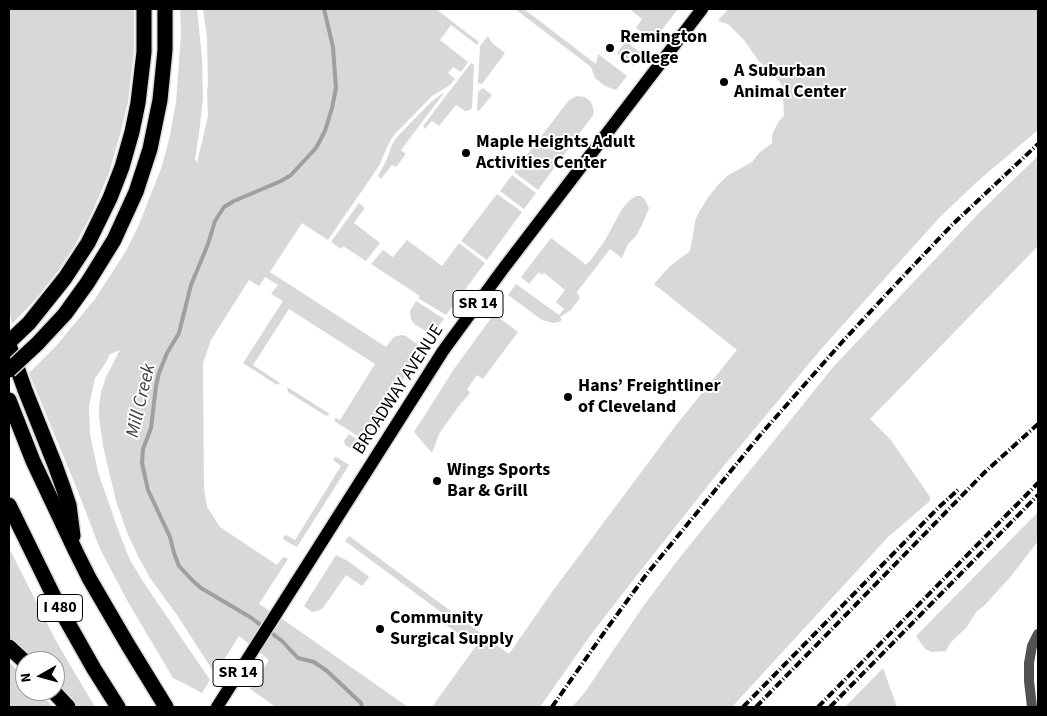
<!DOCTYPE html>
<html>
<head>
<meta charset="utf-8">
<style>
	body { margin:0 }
	#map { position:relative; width:1047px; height:716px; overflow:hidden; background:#fff; font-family:"Source Sans 3",sans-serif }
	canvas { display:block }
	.frame { position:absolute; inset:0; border:10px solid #000; pointer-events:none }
	.north { position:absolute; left:15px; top:651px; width:50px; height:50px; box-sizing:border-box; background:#fff; border:1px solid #999; border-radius:50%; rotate:263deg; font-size:14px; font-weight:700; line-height:20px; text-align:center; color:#000 }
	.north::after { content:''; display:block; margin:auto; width:18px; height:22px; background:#000; clip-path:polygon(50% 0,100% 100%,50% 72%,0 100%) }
</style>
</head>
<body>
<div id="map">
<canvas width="1047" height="716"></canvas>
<div class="frame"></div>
<div class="north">N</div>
</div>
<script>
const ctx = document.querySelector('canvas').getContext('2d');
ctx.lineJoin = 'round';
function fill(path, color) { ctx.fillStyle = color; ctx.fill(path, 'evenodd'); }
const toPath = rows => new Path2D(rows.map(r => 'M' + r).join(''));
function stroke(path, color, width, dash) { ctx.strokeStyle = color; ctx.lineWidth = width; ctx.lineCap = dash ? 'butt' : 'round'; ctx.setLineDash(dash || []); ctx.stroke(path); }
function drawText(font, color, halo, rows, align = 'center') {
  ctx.font = font + ' "Source Sans 3",sans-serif'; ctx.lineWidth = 4; ctx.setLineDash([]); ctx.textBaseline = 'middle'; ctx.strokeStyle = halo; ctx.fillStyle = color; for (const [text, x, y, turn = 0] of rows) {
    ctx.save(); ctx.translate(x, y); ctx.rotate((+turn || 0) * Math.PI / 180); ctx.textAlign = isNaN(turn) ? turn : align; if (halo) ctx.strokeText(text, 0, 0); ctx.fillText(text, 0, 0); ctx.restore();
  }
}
fill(toPath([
	[9,9,134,9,134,51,128,102,120,135,109,173,91,215,75,245,58,271,36,299,12,324,9,309],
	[180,9,197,9,202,58,203,99,199,133,195,159,197,163,208,116,207,92,208,84,207,38,203,9,436,9,479,42,477,45,451,25,440,40,468,62,461,72,453,67,448,73,455,79,450,85,432,96,394,135,388,145,379,166,328,240,302,223,270,272,386,347,394,337,401,335,406,336,417,344,421,348,422,351,364,440,334,421,336,418,340,420,375,364,289,309,253,365,280,383,277,385,243,363,283,301,271,294,278,285,265,277,259,286,249,280,211,340,203,363,204,488,207,507,220,527,277,565,283,557,288,559,259,604,291,625,408,707,276,707,250,689,269,660,239,636,215,674,177,615,150,578,139,558,128,535,116,501,103,446,99,417,99,406,101,392,106,377,120,350,110,354,105,364,95,378,89,406,90,434,98,472,120,535,130,560,144,583,210,680,202,693,187,685,173,678,128,602,100,549,77,489,29,373,56,346,95,299,126,251,138,227,162,166,170,135,176,102,181,34],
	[515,9,524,9,596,64,598,54,627,76,616,90,605,86,595,78,591,67],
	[634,9,678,9,653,41,636,28,642,19,632,11],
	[728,9,1038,9,1038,130,979,180,941,216,822,348,722,468,630,584,590,636,540,707,432,707,476,646,441,621,445,615,345,541,349,536,509,654,552,592,677,424,737,350,654,284,670,266,690,251,696,218,699,212,709,196,719,184,727,176,752,162,759,153,772,143,772,136,773,132,779,121,784,116,783,97,782,86,780,82,758,60,744,40,728,24,718,21],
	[488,36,492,43,505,53,482,84,478,83,480,46],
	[626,41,643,55,634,66,617,53],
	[471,63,474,65,472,108,470,110,465,111,456,105,439,126,432,121,425,129,423,126],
	[483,88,492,95,479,111,477,110,478,92],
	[444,93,401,150,406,154,396,167,392,165,381,179,378,176,386,161,392,145,396,138,431,102,440,95],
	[577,96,585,97,591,102,594,111,593,115,538,190,514,172,569,100],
	[1038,156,1038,246,870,419,891,440,930,497,930,501,888,537,732,707,572,707,585,692,642,608,677,561,834,366,979,213],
	[512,175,536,193,524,209,500,191],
	[497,194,522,212,487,260,461,241],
	[636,196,641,196,645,200,649,208,642,225,636,236,628,244,622,258,610,249,577,292,580,298,571,310,560,317,562,320,559,322,553,323,542,320,508,295,516,284,559,315,564,309,556,302,565,290,544,273,542,275,539,272,529,284,521,277,551,238,584,263,585,265,590,261,604,242,622,209,630,200],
	[359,203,365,208,354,223,380,243,366,261,343,246,341,249,331,242],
	[407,240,442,266,459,243,485,263,446,315,418,298,420,296,371,264,383,250,393,257],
	[416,301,444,319,434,332,431,333,426,331,414,324,411,319,410,311],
	[494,314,518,332,483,379,477,375,467,389,470,393,458,407,439,434,432,453,414,432,454,369],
	[287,387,330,414,326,416,288,392],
	[349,434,362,443,357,452,345,445,344,441],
	[335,457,338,458,349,465,297,547,284,540,283,537,286,535,295,540,341,466,333,460],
	[1038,512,1038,541,1012,575,984,606,977,611,966,628,950,643,946,651,932,652,925,649,916,636],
	[9,548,56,641,95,707,78,707,55,681,55,661,37,661,9,638],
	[336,555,348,561,369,577,362,586,346,575,323,608,318,611,312,612,304,606],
	[9,662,25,677,25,691,38,691,53,707,9,707],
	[883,668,897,707,845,707]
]), '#d8d8d8');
stroke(toPath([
	[324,9,333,47,336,88,332,108,325,131,316,148,291,175,281,181,234,201,224,207,215,221,208,244,191,285,179,333,167,353,159,373,156,386,151,428,143,449,142,463,148,490,170,537,174,553,179,566,192,580,201,588,250,617,282,641,298,658,314,662,327,671,361,703,362,707]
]), '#9f9f9f', 4);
const primary = toPath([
	[217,707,443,351,503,269,702,9]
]);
const highway = toPath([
	[9,342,29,323,65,278,88,243,110,198,122,167,132,132,138,103,144,52,144,9],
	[37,344,65,314,88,282,114,240,136,192,150,149,160,100,165,50,165,9],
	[9,345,25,390,55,465,64,490,69,505,73,536],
	[9,400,33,461,76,552,89,578,128,645,166,707],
	[9,505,59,607,94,669,118,707],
	[9,647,25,662],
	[53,691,68,707]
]);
stroke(primary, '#dbdbdb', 15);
stroke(highway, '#dbdbdb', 18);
stroke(toPath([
	[1032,707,1029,681,1029,663,1032,646,1038,634]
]), '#515151', 10);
stroke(primary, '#000', 12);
stroke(highway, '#000', 15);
stroke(toPath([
	[552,707,608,627,646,575,761,434,843,341,912,267,952,225,1038,144],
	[743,707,938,508,959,489],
	[756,707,985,472,1038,424],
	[818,707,1038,483],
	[830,707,1038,495]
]), '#000', 4, [8, 2.5, 1, 2.5]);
const highwayBridge = toPath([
	[9,370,37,344]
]);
stroke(highwayBridge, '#dbdbdb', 18, []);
stroke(highwayBridge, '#000', 15);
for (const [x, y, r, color] of [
	[610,48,5,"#000"],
	[724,82,5,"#000"],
	[466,153,5,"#000"],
	[568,397,5,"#000"],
	[437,481,5,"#000"],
	[380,629,5,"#000"]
]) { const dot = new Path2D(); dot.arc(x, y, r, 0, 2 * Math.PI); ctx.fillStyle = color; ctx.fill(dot); stroke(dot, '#fff', 2); }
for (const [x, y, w] of [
	[478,304,50],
	[60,608,45],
	[238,673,50]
]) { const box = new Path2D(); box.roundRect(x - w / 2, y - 13.5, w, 27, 4); ctx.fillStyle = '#fff'; ctx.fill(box); stroke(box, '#000', 1); }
drawText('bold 16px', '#000', null, [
	["SR 14",478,304],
	["I 480",60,608],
	["SR 14",238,673]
]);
drawText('bold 18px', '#000', '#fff', [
	["Remington",620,38],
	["College",620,59],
	["A Suburban",734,72],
	["Animal Center",734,93],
	["Maple Heights Adult",476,143],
	["Activities Center",476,164],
	["Hans’ Freightliner",578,387],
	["of Cleveland",578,408],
	["Wings Sports",447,471],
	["Bar & Grill",447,492],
	["Community",390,619],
	["Surgical Supply",390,640]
], 'left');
drawText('18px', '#000', '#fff', [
	["BROADWAY AVENUE",399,390,-57]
]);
drawText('italic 19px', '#404040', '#fff', [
	["Mill Creek",142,401,-77]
]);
</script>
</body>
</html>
